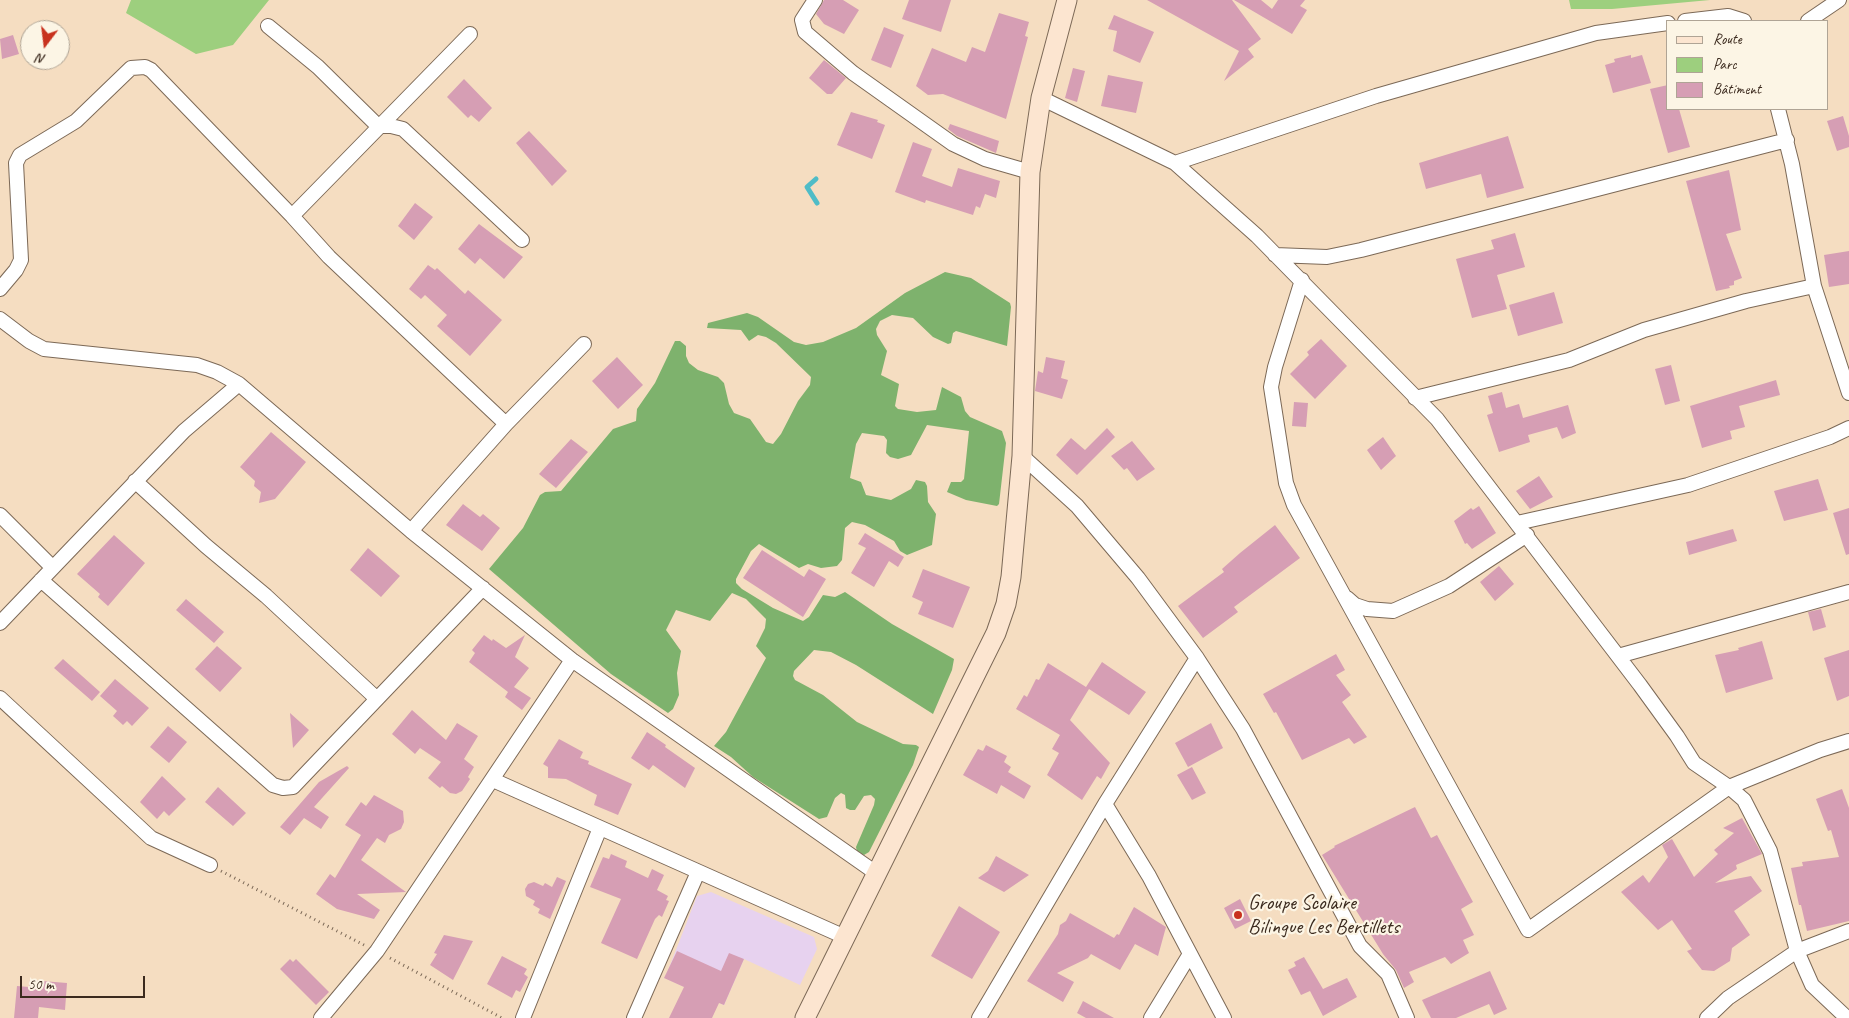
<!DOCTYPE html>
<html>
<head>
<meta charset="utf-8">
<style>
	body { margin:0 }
	#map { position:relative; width:1849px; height:1018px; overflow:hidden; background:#f5ddc1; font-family:Caveat,sans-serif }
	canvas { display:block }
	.legend { position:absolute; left:1666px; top:20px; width:162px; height:90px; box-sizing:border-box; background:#fcf5e5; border:1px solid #afa495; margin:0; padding:6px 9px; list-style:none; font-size:15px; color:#3b2a1e }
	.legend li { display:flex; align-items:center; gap:10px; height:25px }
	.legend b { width:25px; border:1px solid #afa495 }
	.north { position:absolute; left:20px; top:20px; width:50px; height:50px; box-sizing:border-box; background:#fcf5e5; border:1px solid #afa495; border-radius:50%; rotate:195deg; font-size:14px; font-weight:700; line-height:20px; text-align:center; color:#3b2a1e }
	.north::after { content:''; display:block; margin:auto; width:18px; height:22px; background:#c8321e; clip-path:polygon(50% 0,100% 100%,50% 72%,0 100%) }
	.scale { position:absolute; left:20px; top:976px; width:125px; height:22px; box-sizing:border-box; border:2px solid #3b2a1e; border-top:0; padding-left:6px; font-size:15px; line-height:18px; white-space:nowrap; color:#3b2a1e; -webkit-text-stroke:4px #fcf5e5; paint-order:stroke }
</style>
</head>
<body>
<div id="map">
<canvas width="1849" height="1018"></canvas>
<ul class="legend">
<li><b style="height:6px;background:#fce5d0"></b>Route</li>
<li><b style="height:14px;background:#9dcf7e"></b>Parc</li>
<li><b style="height:14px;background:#d69eb4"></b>Bâtiment</li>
</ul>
<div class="north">N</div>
<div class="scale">50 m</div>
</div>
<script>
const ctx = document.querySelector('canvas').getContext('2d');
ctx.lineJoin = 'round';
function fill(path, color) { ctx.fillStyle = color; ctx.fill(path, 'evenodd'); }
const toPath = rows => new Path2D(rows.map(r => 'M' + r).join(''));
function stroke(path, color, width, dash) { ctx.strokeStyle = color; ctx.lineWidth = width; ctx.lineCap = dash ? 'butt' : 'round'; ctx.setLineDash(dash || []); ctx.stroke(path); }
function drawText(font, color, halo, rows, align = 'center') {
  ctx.font = font + ' Caveat,sans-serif'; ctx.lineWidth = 4.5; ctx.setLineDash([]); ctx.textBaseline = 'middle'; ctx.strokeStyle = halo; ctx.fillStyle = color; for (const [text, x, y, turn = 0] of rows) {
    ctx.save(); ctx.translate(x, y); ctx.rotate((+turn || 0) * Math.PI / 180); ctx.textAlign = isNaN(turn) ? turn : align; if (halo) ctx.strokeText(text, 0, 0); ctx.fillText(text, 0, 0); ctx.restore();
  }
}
fill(toPath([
	[711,892,814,937,817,949,800,985,744,959,724,1005,665,978,697,896]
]), '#e7d2ef');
fill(toPath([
	[131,0,269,0,233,45,196,54,126,13],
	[1569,0,1710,0,1612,9,1571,9]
]), '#9dcf7e');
fill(toPath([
	[945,272,971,278,1010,303,1011,307,1007,346,956,331,953,333,951,343,948,344,933,337,913,318,892,315,880,321,876,329,877,335,887,351,881,375,899,384,895,406,898,409,917,412,936,410,942,387,961,397,965,411,970,417,1002,431,1006,443,999,504,997,506,966,500,947,492,951,482,961,482,964,479,969,431,927,425,911,455,898,459,890,457,886,453,887,440,884,436,862,433,856,444,850,478,861,482,866,495,891,500,911,489,916,480,925,482,927,486,928,502,936,514,932,545,907,555,900,551,894,541,865,525,852,522,845,528,842,560,837,566,821,568,808,564,799,568,759,544,751,551,736,579,736,583,742,589,773,608,803,621,809,617,823,595,835,597,845,592,892,624,954,659,952,670,933,714,856,665,831,652,814,650,794,671,793,676,795,680,823,695,857,722,903,744,916,745,919,747,913,765,869,852,864,855,857,852,856,847,874,805,875,799,871,795,864,796,855,810,850,810,846,808,845,795,841,793,835,798,827,817,819,819,753,777,731,757,714,746,726,732,766,658,756,646,765,628,766,619,746,599,732,593,710,621,676,610,666,630,681,651,677,673,679,695,673,709,668,713,611,674,489,569,523,528,540,495,545,492,561,491,613,429,636,421,637,409,655,383,675,341,680,341,686,346,686,356,689,363,698,370,718,377,724,383,729,404,734,413,750,419,766,442,773,444,781,434,798,401,810,385,811,377,776,343,766,337,758,335,749,341,741,330,707,328,708,323,747,313,758,317,794,342,806,345,823,342,856,328,905,293]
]), '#7eb26d');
stroke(toPath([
	[816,179,807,187,817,203]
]), '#4fbcc7', 5);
fill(toPath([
	[824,0,843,0,859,10,844,34,824,24,816,14],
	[909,0,951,0,941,32,902,19],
	[1147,0,1232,0,1261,39,1248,49,1254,57,1224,81,1239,51],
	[1234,0,1261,0,1272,9,1278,0,1305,0,1300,6,1307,10,1292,34],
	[999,13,1029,22,1025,36,1028,37,1006,119,943,94,928,95,916,86,932,48,966,62,972,47,985,52],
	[1114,15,1154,32,1140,63,1113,51,1117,31,1108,29],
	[884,27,904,35,891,68,871,60],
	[13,35,19,54,2,59,0,39],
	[1631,55,1631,58,1642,55,1651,83,1613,93,1605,65,1615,62,1614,59],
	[824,60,846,78,832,94,827,94,809,78],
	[1073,68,1085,71,1077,102,1065,98],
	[1108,75,1143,82,1136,113,1101,106],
	[464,79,492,108,479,122,471,115,468,118,447,97],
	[1668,85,1668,109,1679,109,1690,147,1668,153,1650,89],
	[851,112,878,120,877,122,885,125,872,159,837,145],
	[1843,116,1849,136,1849,147,1837,151,1827,121],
	[950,124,999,141,996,153,957,136,948,129],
	[529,131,567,171,552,186,516,143],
	[1508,136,1524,188,1487,198,1481,174,1426,189,1419,163],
	[913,142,932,149,922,176,952,187,958,168,1000,181,996,198,985,194,980,208,976,206,973,215,926,200,925,203,895,192],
	[1729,170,1741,230,1726,234,1742,278,1734,281,1734,285,1729,286,1730,288,1716,291,1686,181],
	[415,203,433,217,414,240,398,226],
	[479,224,523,257,504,279,480,258,475,264,458,249],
	[1515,233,1525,267,1497,275,1507,309,1472,318,1456,259,1494,249,1491,240],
	[1849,251,1849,284,1829,287,1824,255],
	[428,265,435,270,437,268,465,294,468,290,502,320,470,356,437,326,447,315,425,295,421,299,409,289],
	[1554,292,1563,323,1518,336,1509,305],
	[1321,339,1347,366,1315,399,1290,374,1309,355,1307,352],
	[617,357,643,385,618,409,592,381],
	[1046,357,1065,361,1061,378,1068,380,1062,399,1035,391,1038,371,1043,373],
	[1671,365,1680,401,1665,405,1655,369],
	[1776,380,1780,395,1739,406,1745,427,1730,431,1732,439,1702,448,1690,406],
	[1502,392,1506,408,1519,404,1523,418,1568,405,1576,433,1562,439,1557,427,1528,435,1530,442,1499,452,1487,415,1493,413,1488,396],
	[1294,402,1308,403,1306,427,1292,426],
	[1107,428,1115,437,1077,475,1056,455,1071,438,1085,450],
	[271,432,306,462,275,499,259,503,261,492,254,486,255,481,240,467],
	[1383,437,1396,456,1381,470,1367,450],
	[571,439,588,452,556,488,539,474],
	[1132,441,1155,469,1137,481,1127,468,1124,470,1111,456],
	[1539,476,1553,497,1530,509,1516,491],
	[1818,479,1828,510,1784,521,1774,491],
	[463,504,480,517,483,514,500,528,482,551,446,525],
	[1479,506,1496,533,1472,549,1467,543,1465,544,1454,521,1471,508,1473,510],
	[1849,508,1849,554,1846,555,1833,513],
	[1275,525,1300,558,1234,607,1238,612,1203,638,1178,606,1224,572,1222,569,1240,553],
	[1733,529,1737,541,1689,555,1686,542],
	[865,533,904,557,898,567,889,561,874,587,851,573,866,548,858,544],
	[114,535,145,563,108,606,98,597,100,594,77,574],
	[368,548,400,576,381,597,350,570],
	[762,550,804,577,809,569,826,579,803,617,743,578],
	[1499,566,1514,584,1495,601,1480,582],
	[923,569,970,587,953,628,918,614,923,602,912,597],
	[186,599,224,632,214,643,176,610],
	[1821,609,1826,627,1813,631,1808,612],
	[484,635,492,641,493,639,506,648,525,635,515,657,529,668,514,687,531,698,522,710,505,697,508,692,469,662,475,653,472,650],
	[1762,641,1773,679,1726,693,1715,655,1739,650,1738,648],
	[217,646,242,668,220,692,195,669],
	[1849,650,1849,696,1837,701,1824,658],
	[1336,654,1345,670,1336,675,1351,695,1342,702,1367,737,1354,744,1349,738,1302,760,1276,712,1274,713,1263,694],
	[63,659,100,692,92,701,54,668],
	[1102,662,1146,692,1129,715,1089,689,1070,720,1110,763,1101,779,1097,776,1082,800,1047,775,1059,753,1052,749,1060,735,1016,709,1024,695,1027,697,1036,679,1039,680,1048,663,1086,687],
	[115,679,149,708,132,726,127,721,123,725,113,716,117,711,100,696],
	[412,710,446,740,457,723,478,736,464,759,474,767,468,777,470,779,462,791,456,794,450,793,442,786,440,788,428,778,441,762,420,748,415,754,392,734],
	[290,713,309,730,293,748],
	[1211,723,1223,748,1188,767,1175,743],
	[168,726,187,742,169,763,150,747],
	[647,732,666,745,665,747,695,768,685,788,653,765,649,770,631,758],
	[559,739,583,752,580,758,589,761,588,764,632,784,618,815,594,805,597,795,566,779,548,778,548,767,543,764],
	[986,745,1007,756,1004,762,1011,767,1008,772,1031,786,1024,799,1001,785,997,794,963,775,978,749,983,751],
	[347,766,349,768,314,807,329,817,321,829,304,818,290,835,280,827,319,782],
	[1192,767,1206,793,1192,800,1177,775],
	[162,776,186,799,169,816,164,811,157,819,140,802],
	[218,787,246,813,233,826,205,802],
	[1842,789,1849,808,1849,921,1807,931,1801,905,1799,905,1791,868,1803,866,1802,862,1839,857,1831,830,1828,831,1816,799],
	[374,795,403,811,404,822,401,829,389,835,385,843,377,838,361,860,406,892,357,894,380,910,374,919,337,909,316,894,330,874,335,878,361,835,345,825,361,802,366,806],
	[1415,807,1431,838,1437,835,1473,902,1461,909,1474,935,1463,940,1469,953,1451,964,1445,957,1409,972,1414,982,1404,988,1396,970,1383,954,1322,855,1335,847,1334,846],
	[1742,818,1762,854,1736,865,1737,869,1715,883,1751,876,1762,891,1734,911,1750,935,1732,948,1730,961,1714,971,1702,970,1687,951,1692,949,1672,920,1658,930,1621,892,1643,875,1649,883,1668,857,1662,845,1672,839,1694,877,1718,854,1714,850,1734,833,1723,828],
	[611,854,627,861,625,867,648,878,652,869,664,875,657,890,668,896,666,900,669,901,662,917,659,915,655,919,637,959,601,943,621,899,590,887,603,857,609,859],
	[996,856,1029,875,1004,892,978,878,988,871],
	[557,877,566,881,550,919,538,913,540,909,533,905,535,901,526,896,525,889,528,884,534,882,543,886,545,883,552,887],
	[1240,899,1251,921,1235,929,1224,908],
	[959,906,1000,932,972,979,931,956],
	[1134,907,1166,927,1158,956,1135,944,1120,970,1091,954,1088,958,1057,973,1074,982,1063,1002,1027,981,1058,934,1060,925,1066,921,1070,913,1114,938,1117,934,1119,935],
	[444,935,473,941,453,980,430,965,437,954,434,953],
	[677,951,721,971,729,953,744,959,724,1005,719,1003,712,1018,669,1018,684,987,664,978],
	[502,956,527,969,524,974,528,977,520,992,516,990,512,998,487,984],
	[1304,957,1323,989,1347,978,1357,997,1323,1016,1310,991,1301,995,1288,970,1296,966,1294,962],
	[290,959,293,962,296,959,329,992,316,1005,280,969],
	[1490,971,1507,1009,1494,1015,1489,1004,1456,1018,1431,1018,1422,1000],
	[30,980,67,983,65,1010,39,1007,38,1018,14,1018,17,986,29,987],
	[1083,1001,1114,1018,1086,1018,1077,1013]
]), '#d69eb4');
const street = toPath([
	[815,0,802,20,805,32,853,73,953,144,985,159,1030,172],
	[1685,21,1728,16,1744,21],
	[1808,21,1839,0],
	[268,26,318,67,378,126,391,126,403,129,522,240],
	[1041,98,1175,163,1257,236,1437,419,1640,685,1677,736,1694,763,1729,787,1744,800,1770,851,1797,951,1812,985,1847,1018],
	[1778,109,1792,164,1814,286,1849,393],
	[1175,163,1376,96,1596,33,1668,23],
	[292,216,470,34],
	[1275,255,1327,257,1361,250,1787,140],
	[1302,280,1275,367,1271,387,1286,483,1294,505,1528,930,1729,787,1820,750,1849,741],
	[0,289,16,270,21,260,16,163,20,155,76,121,131,68,145,67,151,70,292,216,329,257,506,424],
	[0,319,29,341,44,349,197,365,217,372,239,384],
	[1415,398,1569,360,1644,330,1746,301,1814,286],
	[1022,456,1077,506,1138,578,1197,658,1243,729,1360,946,1388,974,1407,1018],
	[135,481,206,546,266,596,376,698],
	[0,515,52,567],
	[1517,523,1688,485,1830,437,1849,428],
	[411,531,506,424,584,344],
	[41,580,273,785,283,788,293,787,483,588],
	[1347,598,1355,605,1367,609,1393,611,1449,586,1527,535],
	[0,623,184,431,239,384,411,531,572,660,876,873],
	[1618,656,1849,592],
	[0,698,151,838,210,865],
	[493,780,845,937],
	[1105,804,1149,876,1224,1018],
	[321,1018,377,951,572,660],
	[523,1018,600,828],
	[634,1018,698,872],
	[979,1018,1105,804,1197,658],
	[1151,1018,1190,954],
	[1707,1018,1728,998,1797,951,1849,931]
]);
const secondary = toPath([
	[805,1018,996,633,1006,604,1011,577,1022,456,1030,172,1041,98,1067,0]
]);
stroke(street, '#7c6957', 16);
stroke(secondary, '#7c6957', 21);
stroke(toPath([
	[221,871,364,945],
	[390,958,502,1018]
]), '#7c6957', 3, [1, 4]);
stroke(street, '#fff', 14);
stroke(secondary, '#fce5d0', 19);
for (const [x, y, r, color] of [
	[1238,915,5,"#c8321e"]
]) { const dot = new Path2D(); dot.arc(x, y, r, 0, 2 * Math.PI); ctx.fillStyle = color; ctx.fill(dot); stroke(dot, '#fcf5e5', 2); }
drawText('21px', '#3b2a1e', '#fcf5e5', [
	["Groupe Scolaire",1248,903],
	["Bilingue Les Bertillets",1248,927]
], 'left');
</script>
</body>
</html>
